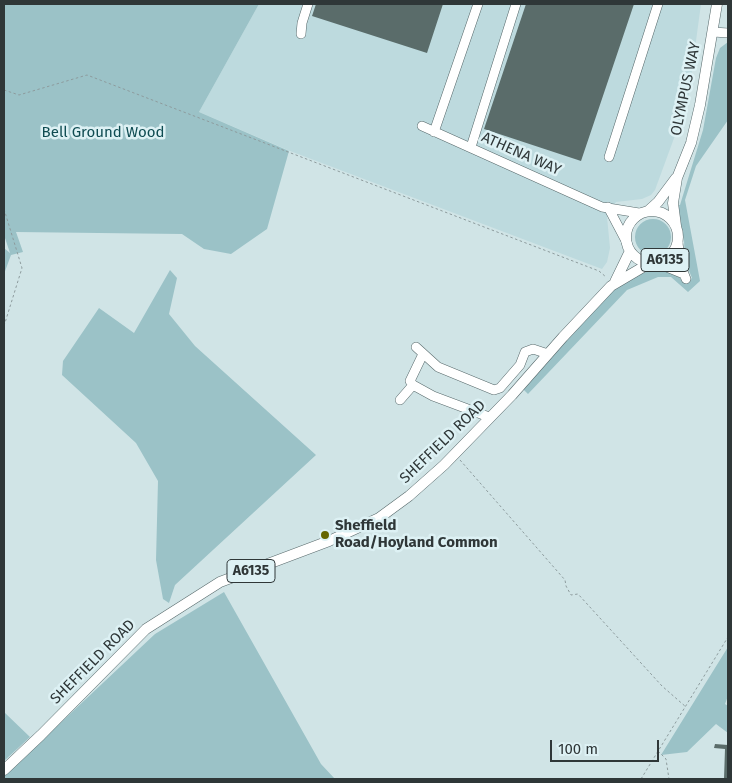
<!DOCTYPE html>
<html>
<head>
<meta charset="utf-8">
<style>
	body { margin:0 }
	#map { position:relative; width:732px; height:783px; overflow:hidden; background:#d0e4e6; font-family:"Fira Sans",sans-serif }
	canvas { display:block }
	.frame { position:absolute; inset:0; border:5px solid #2f3738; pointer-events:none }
	.scale { position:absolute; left:550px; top:740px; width:109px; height:22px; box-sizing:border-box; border:2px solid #2f3738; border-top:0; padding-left:6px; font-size:15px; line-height:18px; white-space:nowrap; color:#2f3738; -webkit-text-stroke:4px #ddf1f4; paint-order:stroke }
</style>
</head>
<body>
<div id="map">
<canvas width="732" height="783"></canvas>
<div class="frame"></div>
<div class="scale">100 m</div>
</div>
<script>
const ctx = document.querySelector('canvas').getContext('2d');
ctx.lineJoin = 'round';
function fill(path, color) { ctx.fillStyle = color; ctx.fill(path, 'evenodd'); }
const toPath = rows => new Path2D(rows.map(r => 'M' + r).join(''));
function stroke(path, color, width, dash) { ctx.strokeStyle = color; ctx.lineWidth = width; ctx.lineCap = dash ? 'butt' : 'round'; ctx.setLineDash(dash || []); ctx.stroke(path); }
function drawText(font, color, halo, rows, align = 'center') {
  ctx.font = font + ' "Fira Sans",sans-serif'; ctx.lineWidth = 5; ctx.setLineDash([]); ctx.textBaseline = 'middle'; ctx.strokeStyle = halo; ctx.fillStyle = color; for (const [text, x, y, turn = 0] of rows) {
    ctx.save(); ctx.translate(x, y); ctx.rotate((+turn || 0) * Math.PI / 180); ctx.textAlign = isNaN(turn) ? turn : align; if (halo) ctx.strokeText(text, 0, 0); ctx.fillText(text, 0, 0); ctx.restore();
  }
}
fill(toPath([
	[259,4,701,4,688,100,655,190,651,195,642,199,616,202,607,217,610,248,607,262,602,269,290,151,199,112]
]), '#bddade');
fill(toPath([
	[4,4,259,4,199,112,289,151,267,229,231,254,204,249,182,234,16,232,23,252,11,255,4,274,4,248,10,253,4,235],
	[728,42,728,120,696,166,685,200,700,281,688,292,671,277,658,277,627,290,528,394,523,389,616,285,655,268,662,268,679,277,684,283,692,278,685,261,684,240,677,205,680,205,703,130,716,58,720,48],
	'635 237a18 18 0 1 1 36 0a18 18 0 1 1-36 0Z',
	[170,270,177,278,169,314,195,346,316,455,175,585,169,603,163,599,156,560,158,481,136,443,62,375,63,361,99,308,134,333],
	[224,592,321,764,335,779,4,779,4,776,155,634],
	[728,647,728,696,725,704,728,706,728,733,716,724,687,752,661,755],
	[4,712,30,737,4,761]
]), '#9bc2c7');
fill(toPath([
	[316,4,443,4,427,53,312,16],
	[526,4,634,4,581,161,484,129],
	[715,744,728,745,728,779,724,779,725,749,714,748]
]), '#5a6c6a');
const minor = toPath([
	[713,32,728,33],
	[301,34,302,23,308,4],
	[422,126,602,207,639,213],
	[434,132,478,4],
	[471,147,516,4],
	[609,157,658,4],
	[608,207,627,243],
	[678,243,681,266,686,279],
	[657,263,684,274],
	[416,347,438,367,494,390,500,388,520,365,525,352,533,349,548,354],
	[423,354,410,381,413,385,433,396,489,417],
	[400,400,413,385]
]);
const major = toPath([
	'626 237a26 26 0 1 1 52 0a26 26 0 1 1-52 0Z',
	[648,211,658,202,676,178],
	[676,226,673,203,677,178,691,143,700,105,717,4],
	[615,282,630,251],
	[4,770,41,735,146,629,220,582,329,541,379,518,409,496,444,465,512,395,563,337,611,286,650,263]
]);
stroke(minor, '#57696b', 10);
stroke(major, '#57696b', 11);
stroke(toPath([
	[4,90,19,95,87,75,599,271,606,277],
	[4,209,22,268,4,326],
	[460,460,565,580,566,586,571,595,578,594,662,686,686,707],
	[658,751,666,759,669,779],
	[641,779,728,637]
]), '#8d9b9d', 1, [2.5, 2.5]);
stroke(minor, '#fff', 9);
stroke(major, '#fff', 10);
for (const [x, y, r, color] of [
	[325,535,5,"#656500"]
]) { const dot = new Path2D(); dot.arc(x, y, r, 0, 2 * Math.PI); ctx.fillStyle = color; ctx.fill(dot); stroke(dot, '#ddf1f4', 2); }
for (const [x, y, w] of [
	[665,260,48],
	[251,571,48]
]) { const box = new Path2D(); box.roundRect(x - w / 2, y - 11.5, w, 23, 4); ctx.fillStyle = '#ddf1f4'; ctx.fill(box); stroke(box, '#2f3738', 1); }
drawText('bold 14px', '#2f3738', null, [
	["A6135",665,260],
	["A6135",251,571]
]);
drawText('15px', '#2f3738', '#ddf1f4', [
	["OLYMPUS WAY",686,89,-78],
	["ATHENA WAY",521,154,24],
	["SHEFFIELD ROAD",443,442,-44],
	["SHEFFIELD ROAD",93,662,-45]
]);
drawText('15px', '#0e4b51', '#ddf1f4', [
	["Bell Ground Wood",103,133]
]);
drawText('bold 15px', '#2f3738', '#ddf1f4', [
	["Sheffield",335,526],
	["Road/Hoyland Common",335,543]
], 'left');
</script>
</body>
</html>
